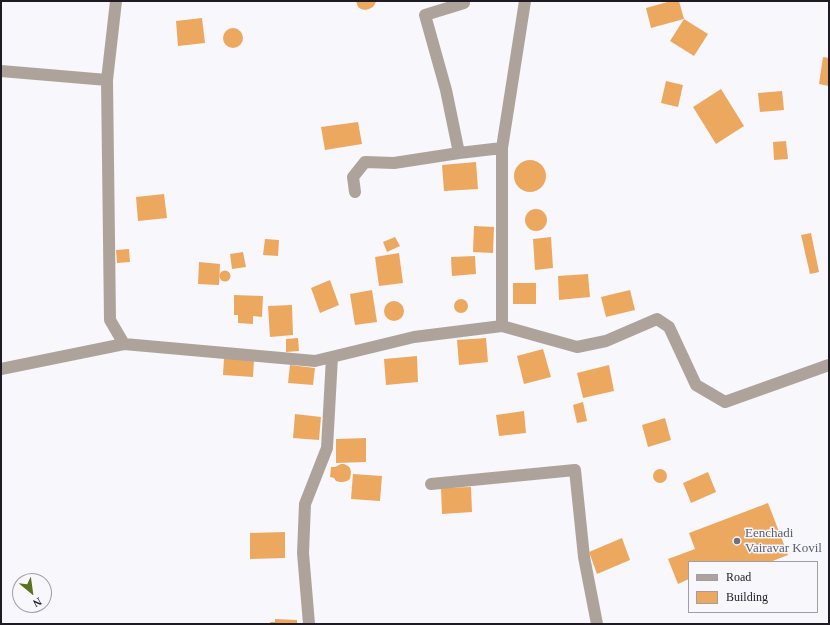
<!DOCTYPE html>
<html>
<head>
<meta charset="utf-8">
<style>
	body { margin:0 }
	#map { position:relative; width:830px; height:625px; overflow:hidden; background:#f8f7fc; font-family:"Times New Roman",serif }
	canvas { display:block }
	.frame { position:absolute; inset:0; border:2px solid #1e1b24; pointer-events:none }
	.legend { position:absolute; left:688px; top:561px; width:130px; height:52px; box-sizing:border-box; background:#f8f7fc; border:1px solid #a19fa6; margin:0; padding:5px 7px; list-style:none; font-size:12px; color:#1e1b24 }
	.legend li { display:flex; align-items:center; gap:8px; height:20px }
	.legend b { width:20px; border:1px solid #a19fa6 }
	.north { position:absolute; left:12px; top:573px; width:40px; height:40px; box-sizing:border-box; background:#f8f7fc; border:1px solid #a19fa6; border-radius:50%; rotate:151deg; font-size:11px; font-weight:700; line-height:16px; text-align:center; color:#1e1b24 }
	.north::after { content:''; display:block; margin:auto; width:14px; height:18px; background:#5a7121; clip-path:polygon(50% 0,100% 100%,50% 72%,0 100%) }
</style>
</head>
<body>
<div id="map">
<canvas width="830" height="625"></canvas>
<div class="frame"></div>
<ul class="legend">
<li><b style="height:5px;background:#aea39b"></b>Road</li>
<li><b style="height:11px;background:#eda85f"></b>Building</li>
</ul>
<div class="north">N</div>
</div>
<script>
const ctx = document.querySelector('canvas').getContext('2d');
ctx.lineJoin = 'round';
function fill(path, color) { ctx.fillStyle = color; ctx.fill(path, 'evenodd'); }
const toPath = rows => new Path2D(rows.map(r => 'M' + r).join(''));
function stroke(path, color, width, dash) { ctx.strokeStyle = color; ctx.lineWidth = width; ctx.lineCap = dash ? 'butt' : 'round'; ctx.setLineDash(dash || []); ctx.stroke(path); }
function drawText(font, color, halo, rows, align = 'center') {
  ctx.font = font + ' "Times New Roman",serif'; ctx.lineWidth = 3; ctx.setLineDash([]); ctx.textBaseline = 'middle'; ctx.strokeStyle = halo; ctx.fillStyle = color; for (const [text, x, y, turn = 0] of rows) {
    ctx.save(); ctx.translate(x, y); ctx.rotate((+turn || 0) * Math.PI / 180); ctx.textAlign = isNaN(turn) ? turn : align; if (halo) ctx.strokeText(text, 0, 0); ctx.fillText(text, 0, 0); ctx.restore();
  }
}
fill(toPath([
	[356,1,376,1,375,4,373,7,369,9,365,10,361,9,358,7],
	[671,1,679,1,684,19,708,34,694,56,670,41,684,19,651,28,646,8],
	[202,18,205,43,178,46,176,21],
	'223 38a10 10 0 1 1 20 0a10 10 0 1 1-20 0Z',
	[823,57,829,58,829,86,819,84],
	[666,81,683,85,678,107,661,103],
	[721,89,744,126,716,144,693,107],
	[782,91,784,110,760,112,758,93],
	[358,122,362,144,325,150,321,127],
	[786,141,788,159,774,160,773,142],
	'514 176a16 16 0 1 1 32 0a16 16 0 1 1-32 0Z',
	[476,162,478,189,444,191,442,165],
	[164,194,167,218,138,221,136,197],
	'525 220a11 11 0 1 1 22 0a11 11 0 1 1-22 0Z',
	[474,226,494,227,493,253,473,252],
	[811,233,819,272,810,274,801,235],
	[395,237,400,246,387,252,383,242],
	[551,237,553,268,535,270,533,239],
	[265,239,279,240,278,256,263,255],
	[129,249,130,262,117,263,116,250],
	[243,252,246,267,232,269,230,254],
	[399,253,403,283,379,286,375,257],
	[475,256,476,274,452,276,451,257],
	[199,262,220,264,219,285,198,284],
	'219.5 276a5.5 5.5 0 1 1 11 0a5.5 5.5 0 1 1-11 0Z',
	[588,274,590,297,559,300,558,276],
	[330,280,339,305,320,313,311,288],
	[513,283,536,283,536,304,513,304],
	[372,290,377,322,355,325,350,294],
	[630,290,635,310,606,317,601,297],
	[234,295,263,296,262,317,253,316,253,324,238,323,238,315,234,315],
	'454 306a7 7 0 1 1 14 0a7 7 0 1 1-14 0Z',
	'384 311a10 10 0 1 1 20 0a10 10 0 1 1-20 0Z',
	[292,305,293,335,270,337,268,306],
	[298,338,299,351,286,352,286,339],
	[486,338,488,362,459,365,457,340],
	[543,349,551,377,524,384,517,356],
	[417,356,418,382,386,385,384,359],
	[224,358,254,360,253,377,223,375],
	[290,365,315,368,313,385,288,383],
	[609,365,614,391,583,398,577,373],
	[583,402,587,421,577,423,573,405],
	[524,411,526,433,499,436,496,415],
	[295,414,321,417,319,440,293,438],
	[665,418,671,440,648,447,642,425],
	[366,438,366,462,336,463,336,439],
	[341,464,344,464,348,466,350,468,351,472,350,479,347,481,343,482,340,482,336,481,334,478,330,477,331,467,335,467],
	'653 476a7 7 0 1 1 14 0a7 7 0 1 1-14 0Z',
	[708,472,716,492,691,503,683,483],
	[353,474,382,476,380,501,351,499],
	[471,487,472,512,442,514,441,488],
	[768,503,788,555,770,562,689,562,689,579,678,584,668,559,695,549,689,533],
	[285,532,285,558,250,559,250,533],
	[622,538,630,560,597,574,589,552],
	[275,619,297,620,297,624,270,624,270,622,275,622]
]), '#eda85f');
stroke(toPath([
	[116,1,107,80,110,320,124,344],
	[1,71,107,80],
	[459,153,446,90,425,15,464,3],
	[355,192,353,177,365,162,394,163,459,153,502,148],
	[502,326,502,148,525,1],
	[1,369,124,344,315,361,414,337,502,326,577,347,606,341,657,319,669,327,696,385,725,402,826,366,829,365],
	[431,484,575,470,584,557,597,624],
	[309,624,303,553,305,504,327,448,332,357]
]), '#aea39b', 12);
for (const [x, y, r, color] of [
	[737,541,4,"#6b7280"]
]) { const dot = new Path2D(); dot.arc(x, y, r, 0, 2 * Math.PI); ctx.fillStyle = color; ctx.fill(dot); stroke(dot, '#f8f7fc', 1.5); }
drawText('13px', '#5b616d', '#f8f7fc', [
	["Eenchadi",745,534],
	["Vairavar Kovil",745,549]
], 'left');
</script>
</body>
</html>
